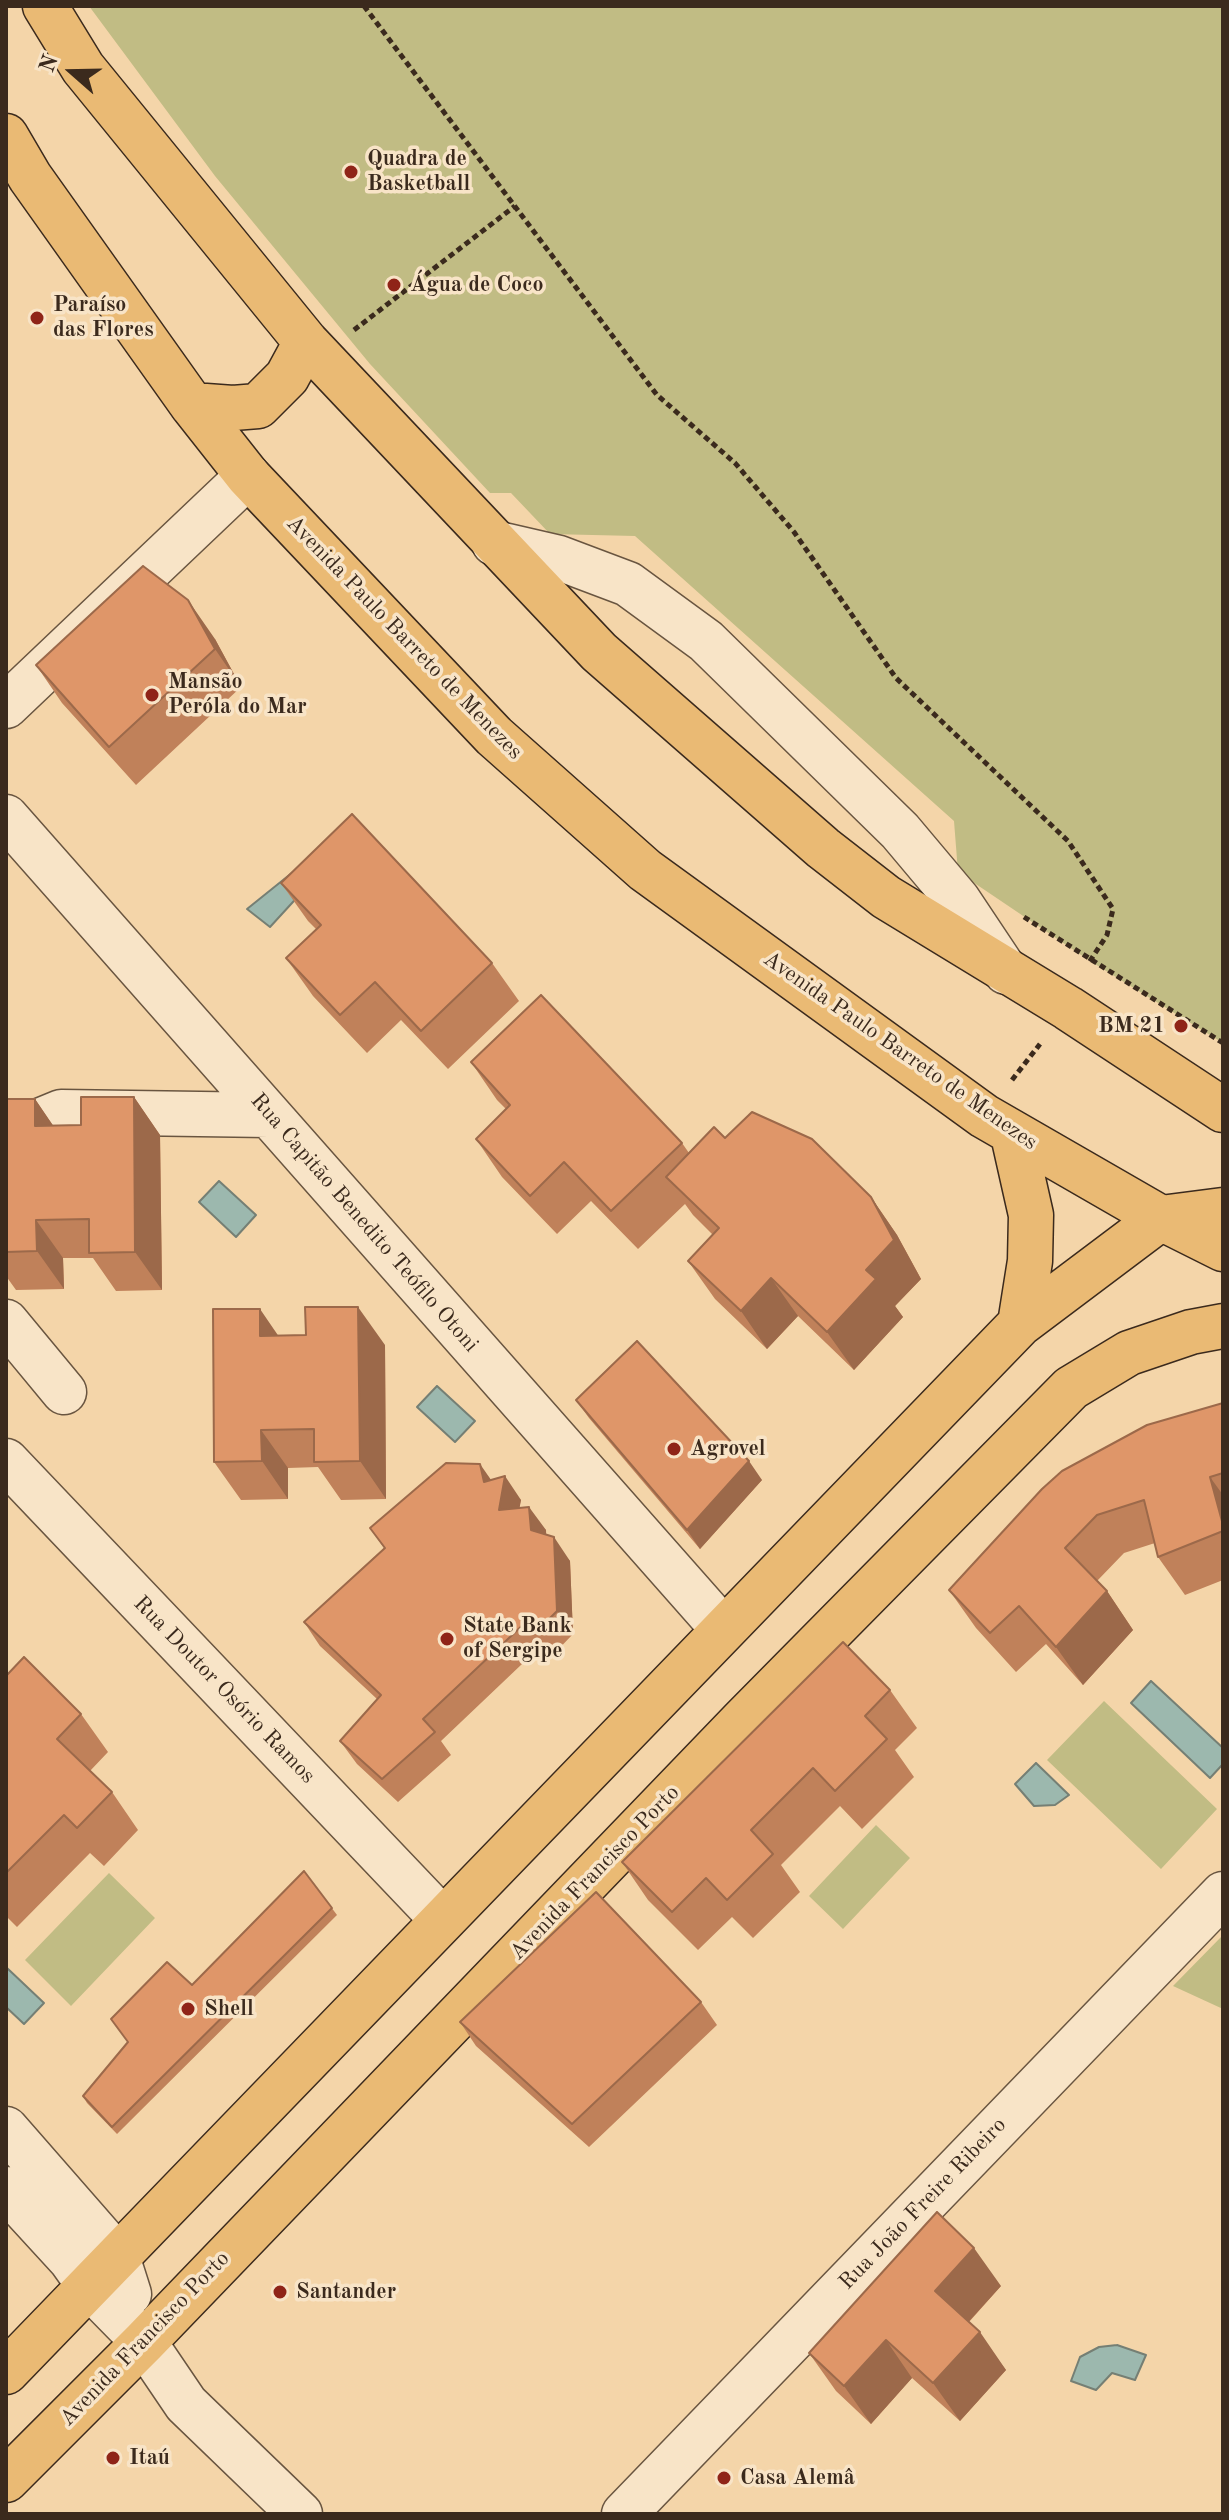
<!DOCTYPE html>
<html>
<head>
<meta charset="utf-8">
<style>
	body { margin:0 }
	#map { position:relative; width:1229px; height:2520px; overflow:hidden; background:#f4d5a9; font-family:"Old Standard TT",serif }
	canvas { display:block }
	.frame { position:absolute; inset:0; border:8px solid #3b2a1d; pointer-events:none }
	.north { position:absolute; left:32px; top:32px; width:80px; height:80px; -webkit-text-stroke:6px #f8e4c7; paint-order:stroke; rotate:290deg; font-size:22px; font-weight:700; line-height:32px; text-align:center; color:#3b2a1d }
	.north::after { content:''; display:block; margin:auto; width:28px; height:36px; background:#3b2a1d; clip-path:polygon(50% 0,100% 100%,50% 72%,0 100%) }
</style>
</head>
<body>
<div id="map">
<canvas width="1229" height="2520"></canvas>
<div class="frame"></div>
<div class="north">N</div>
</div>
<script>
const ctx = document.querySelector('canvas').getContext('2d');
ctx.lineJoin = 'round';
function fill(path, color) { ctx.fillStyle = color; ctx.fill(path, 'evenodd'); }
const toPath = rows => new Path2D(rows.map(r => 'M' + r).join(''));
function stroke(path, color, width, dash) { ctx.strokeStyle = color; ctx.lineWidth = width; ctx.lineCap = dash ? 'butt' : 'round'; ctx.setLineDash(dash || []); ctx.stroke(path); }
function drawText(font, color, halo, rows, align = 'center') {
  ctx.font = font + ' "Old Standard TT",serif'; ctx.lineWidth = 7; ctx.setLineDash([]); ctx.textBaseline = 'middle'; ctx.strokeStyle = halo; ctx.fillStyle = color; for (const [text, x, y, turn = 0] of rows) {
    ctx.save(); ctx.translate(x, y); ctx.rotate((+turn || 0) * Math.PI / 180); ctx.textAlign = isNaN(turn) ? turn : align; if (halo) ctx.strokeText(text, 0, 0); ctx.fillText(text, 0, 0); ctx.restore();
  }
}
fill(toPath([
	[89,6,1223,6,1223,1043,1090,961,958,872,954,821,635,536,550,534,511,493,490,493,370,364,215,176],
	[1104,1701,1217,1809,1161,1869,1047,1760],
	[876,1825,910,1858,843,1929,809,1896],
	[109,1873,155,1918,71,2006,25,1960],
	[1223,1935,1223,2009,1173,1986]
]), '#c1bc84');
const water = toPath([
	[298,868,303,891,270,927,247,909,298,868],
	[219,1181,256,1215,236,1237,199,1202,219,1181],
	[437,1386,475,1421,455,1442,417,1407,437,1386],
	[1151,1681,1223,1748,1223,1764,1210,1778,1131,1703,1151,1681],
	[1036,1763,1069,1795,1055,1805,1034,1806,1015,1784,1036,1763],
	[7,1968,44,2003,24,2024,6,2007,7,1968],
	[1117,2345,1146,2355,1135,2380,1112,2373,1096,2390,1071,2381,1080,2357,1099,2347,1117,2345]
]);
fill(water, '#9cb8ae');
stroke(water, '#757f74', 2);
const minor = toPath([
	[494,543,559,558,628,584,706,641,900,831,958,900,1006,972],
	[6,706,248,476],
	[6,817,723,1629],
	[6,1139,10,1133,61,1112,269,1115],
	[6,1322,64,1392],
	[6,1461,442,1919],
	[6,2129,117,2256,129,2294],
	[6,2189,71,2260,91,2288,144,2342,186,2404,300,2514],
	[624,2514,1223,1894]
]);
const major = toPath([
	[45,6,83,68,306,342,599,652,823,848,886,897,1068,1008,1223,1110],
	[6,136,30,177,192,405,248,476,494,736,645,870,984,1116,1161,1218,1223,1249],
	[192,405,233,408,258,406,287,377,306,342],
	[1013,1135,1031,1215,1030,1261,1020,1324],
	[6,2372,1020,1324,1161,1218,1223,1210],
	[6,2480,144,2342,743,1720,1071,1388,1129,1353,1191,1332,1223,1326]
]);
stroke(minor, '#695540', 47);
stroke(major, '#3b2a1d', 47);
stroke(toPath([
	[364,6,657,395,735,463,794,532,896,678,1068,841,1113,909,1107,935,1088,964],
	[354,330,515,206],
	[1024,917,1223,1043],
	[1012,1080,1040,1044]
]), '#3b2a1d', 5, [6, 4]);
stroke(minor, '#f8e4c7', 44);
stroke(major, '#eaba74', 44);
fill(toPath([
	[215,639,241,687,136,785,62,703,36,665],
	[281,883,492,963,519,1001,448,1069,401,1020,367,1053,313,996,286,958,316,929,308,921],
	[471,1062,682,1143,689,1153,725,1138,871,1197,897,1235,921,1279,895,1306,903,1317,854,1370,798,1316,767,1349,715,1299,688,1261,713,1235,693,1215,685,1204,638,1249,591,1201,557,1234,502,1177,476,1139,506,1109,497,1100],
	[134,1097,160,1135,162,1290,116,1291,93,1258,63,1258,64,1289,16,1290,6,1276,6,1099,35,1099,53,1126,81,1125],
	[278,1335,385,1345,386,1499,341,1500,318,1467,288,1468,288,1499,241,1500,214,1462],
	[576,1400,762,1480,700,1549,589,1418],
	[1223,1403,1223,1580,1185,1595,1158,1557,1155,1543,1124,1553,1097,1581,1107,1591,1133,1630,1083,1685,1046,1644,1016,1672,976,1628,949,1590],
	[491,1480,521,1500,519,1508,546,1530,546,1535,570,1561,573,1634,551,1657,542,1645,441,1741,451,1755,398,1802,357,1764,340,1741,377,1699,320,1646,304,1622,384,1548,370,1528],
	[6,1676,81,1714,108,1752,90,1771,112,1792,138,1830,104,1866,90,1853,17,1927,6,1916],
	[890,1690,917,1728,895,1750,914,1777,862,1829,840,1806,781,1865,800,1892,753,1938,732,1917,698,1950,648,1900,622,1862],
	[304,1871,337,1915,117,2134,87,2103,83,2096],
	[701,2002,717,2025,589,2147,476,2046,460,2022],
	[1001,2286,969,2322,1006,2370,960,2421,912,2378,871,2424,836,2391,809,2353]
]), '#c0815a');
fill(toPath([
	[188,600,215,639,241,687,215,649],
	[134,1097,160,1135,162,1290,135,1252],
	[35,1099,61,1137,35,1126],
	[871,1197,897,1235,921,1279,895,1306,903,1317,854,1370,827,1332],
	[36,1220,63,1258,64,1289,37,1251],
	[771,1278,798,1316,767,1349,741,1311],
	[358,1307,385,1345,386,1499,360,1461],
	[260,1309,286,1347,260,1336],
	[261,1430,288,1468,288,1499,262,1461],
	[749,1461,762,1480,700,1549,687,1530],
	[480,1464,496,1487,505,1476,521,1500,515,1533,499,1510,484,1482],
	[1210,1477,1223,1495,1223,1525],
	[529,1507,546,1530,547,1553,531,1530],
	[554,1537,570,1561,573,1634,557,1611],
	[1107,1591,1133,1630,1083,1685,1056,1647],
	[974,2248,1001,2286,962,2329,935,2291],
	[980,2332,1006,2370,960,2421,933,2383],
	[886,2340,912,2378,871,2424,844,2386]
]), '#9c694a');
const building = toPath([
	[143,566,188,600,215,649,109,747,36,665,143,566],
	[352,814,492,963,421,1031,375,982,340,1015,286,958,321,925,281,883,352,814],
	[541,995,682,1143,611,1211,564,1162,530,1196,476,1139,510,1105,471,1062,541,995],
	[81,1097,134,1097,135,1252,89,1253,89,1219,36,1220,37,1251,6,1252,6,1099,35,1099,35,1126,81,1125,81,1097],
	[752,1112,812,1139,871,1197,894,1240,866,1270,876,1279,827,1332,771,1278,741,1311,688,1261,719,1228,666,1177,714,1127,725,1138,752,1112],
	[305,1307,358,1307,360,1461,314,1462,314,1429,261,1430,262,1461,214,1462,213,1309,260,1309,260,1336,306,1335,305,1307],
	[637,1341,749,1461,687,1530,576,1400,637,1341],
	[1223,1403,1223,1473,1210,1477,1223,1525,1223,1531,1158,1557,1144,1500,1097,1515,1065,1548,1107,1591,1056,1647,1019,1606,990,1633,949,1590,1042,1489,1062,1471,1147,1425,1223,1403],
	[446,1463,480,1464,484,1482,505,1476,499,1510,529,1507,531,1530,554,1537,557,1611,534,1634,527,1621,423,1719,435,1732,382,1779,340,1741,381,1695,304,1622,385,1548,370,1528,446,1463],
	[843,1642,890,1690,865,1716,887,1739,835,1791,813,1768,751,1830,773,1854,727,1900,706,1878,672,1912,622,1862,843,1642],
	[24,1657,81,1714,57,1739,112,1792,77,1828,64,1815,6,1873,6,1676,24,1657],
	[304,1871,332,1908,112,2127,83,2096,128,2042,111,2019,167,1962,192,1985,304,1871],
	[596,1892,701,2002,572,2124,460,2022,596,1892],
	[937,2212,974,2248,935,2291,980,2332,933,2383,886,2340,844,2386,809,2353,937,2212]
]);
fill(building, '#df9669');
stroke(building, '#9c694a', 2);
for (const [x, y, r, color] of [
	[351,172,8,"#8f2418"],
	[394,285,8,"#8f2418"],
	[37,318,8,"#8f2418"],
	[152,695,8,"#8f2418"],
	[1181,1026,8,"#8f2418"],
	[674,1449,8,"#8f2418"],
	[447,1639,8,"#8f2418"],
	[188,2009,8,"#8f2418"],
	[280,2292,8,"#8f2418"],
	[113,2458,8,"#8f2418"],
	[724,2478,8,"#8f2418"]
]) { const dot = new Path2D(); dot.arc(x, y, r, 0, 2 * Math.PI); ctx.fillStyle = color; ctx.fill(dot); stroke(dot, '#f8e4c7', 3); }
drawText('bold 22px', '#3b2a1d', '#f8e4c7', [
	["Quadra de",367,159],
	["Basketball",367,184],
	["Água de Coco",410,285],
	["Paraíso",53,305],
	["das Flores",53,330],
	["Mansão",168,682],
	["Peróla do Mar",168,707],
	["BM 21",1165,1026,"right"],
	["Agrovel",690,1449],
	["State Bank",463,1626],
	["of Sergipe",463,1651],
	["Shell",204,2009],
	["Santander",296,2292],
	["Itaú",129,2458],
	["Casa Alemâ",740,2478]
], 'left');
drawText('22px', '#3b2a1d', '#f8e4c7', [
	["Avenida Paulo Barreto de Menezes",404,638,46],
	["Avenida Paulo Barreto de Menezes",900,1051,35],
	["Rua Capitão Benedito Teófilo Otoni",364,1223,49],
	["Rua Doutor Osório Ramos",224,1690,46],
	["Avenida Francisco Porto",595,1873,-46],
	["Rua João Freire Ribeiro",923,2204,-46],
	["Avenida Francisco Porto",145,2339,-46]
]);
</script>
</body>
</html>
